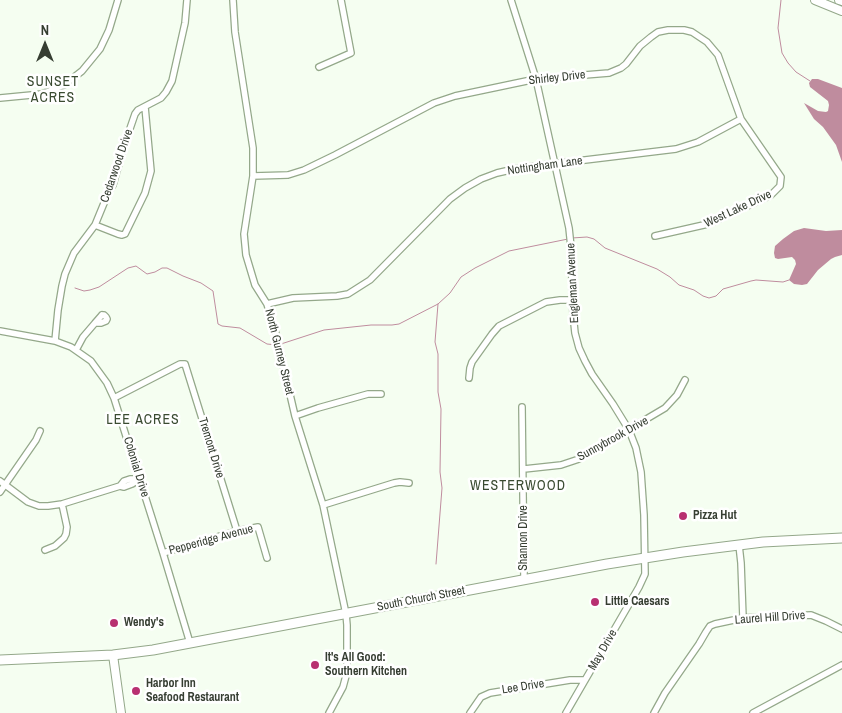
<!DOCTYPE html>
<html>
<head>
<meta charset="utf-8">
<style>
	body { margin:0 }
	#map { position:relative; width:842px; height:713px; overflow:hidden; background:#f5fef1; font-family:"Archivo Narrow",sans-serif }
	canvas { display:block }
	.north { position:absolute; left:20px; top:20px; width:50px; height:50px; -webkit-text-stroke:4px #fff; paint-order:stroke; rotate:0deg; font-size:14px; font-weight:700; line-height:20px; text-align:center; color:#363e32 }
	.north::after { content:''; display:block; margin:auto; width:18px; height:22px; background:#363e32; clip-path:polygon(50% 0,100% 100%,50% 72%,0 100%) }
</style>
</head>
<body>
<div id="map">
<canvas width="842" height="713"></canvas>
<div class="north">N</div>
</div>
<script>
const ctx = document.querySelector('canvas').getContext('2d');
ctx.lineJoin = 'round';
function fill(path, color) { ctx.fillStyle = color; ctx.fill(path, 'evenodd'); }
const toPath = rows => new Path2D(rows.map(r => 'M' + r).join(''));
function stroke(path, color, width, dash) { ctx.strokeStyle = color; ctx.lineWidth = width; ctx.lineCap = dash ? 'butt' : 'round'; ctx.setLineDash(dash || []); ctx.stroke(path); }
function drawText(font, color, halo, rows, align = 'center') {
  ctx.font = font + ' "Archivo Narrow",sans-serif'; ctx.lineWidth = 5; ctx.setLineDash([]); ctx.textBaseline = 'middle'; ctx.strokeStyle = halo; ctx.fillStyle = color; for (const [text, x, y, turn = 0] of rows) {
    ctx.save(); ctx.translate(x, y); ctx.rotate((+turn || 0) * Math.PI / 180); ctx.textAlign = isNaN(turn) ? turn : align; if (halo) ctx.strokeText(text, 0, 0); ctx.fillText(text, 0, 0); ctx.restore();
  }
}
fill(toPath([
	[812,79,818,79,842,88,842,162,836,145,823,127,814,119,804,103,818,111,826,112,828,111,829,105,828,101,810,87,809,83],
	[804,228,826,231,842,230,842,255,835,257,831,259,818,270,807,284,802,285,794,284,789,280,796,264,795,260,792,257,778,259,775,258,774,253,775,246,783,239,794,231]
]), '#bf8c9e');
stroke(toPath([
	[781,0,778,28,782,53,788,63,796,72,810,81],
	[572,238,587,237,594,239,605,248,657,269,670,277,679,285,694,290,703,296,709,298,716,296,723,289,751,281,756,280,783,282,789,280],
	[75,288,84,291,90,290,99,287,128,268,136,266,147,274,155,272,162,268,167,268,183,276,201,283,213,291,218,324,222,326,240,328,267,344,277,345],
	[281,344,324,330,371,325,392,325,399,324,438,304,450,293,461,277,475,268,509,251,568,239],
	[436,564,442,488,440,472,441,409,438,392,438,354,435,342,438,304]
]), '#bf8c9e', 1);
const street = toPath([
	[233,0,235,32,253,148,253,176,244,234,246,255,255,285,267,304,276,334,295,416,323,505,346,614,347,625,347,672,343,687,329,713],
	[511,0,536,79,569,228,571,247,573,314,575,333,579,348,585,361,592,374,613,404,629,430,636,448,641,472,644,515,645,574,639,587,566,713],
	[319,67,351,53,341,0],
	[0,98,42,94,64,85,82,71,100,49,109,30,118,0],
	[253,176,288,175,304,170,335,155,434,103,455,96,536,79,609,73,621,68,626,64,640,46,651,37,658,32,668,30,684,30,692,32,707,42,718,55,741,119,781,177,780,186,771,195,708,224,655,236],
	[95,225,118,234,122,235,125,234,145,193,151,171,145,107],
	[267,304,293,298,337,296,348,294,370,280,450,199,465,188,481,179,497,173,519,168,676,149,698,142,741,119],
	[102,315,104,315,106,317,107,319,106,321,101,323,95,323,102,315],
	[0,331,55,341,71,347,91,361,107,383,114,398,163,553,190,643],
	[55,341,58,310,62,286,65,274,74,253,95,225,109,191,113,185,124,146,135,114,138,110,161,98,166,92,172,81,185,23,187,0],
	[76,350,83,337,95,323],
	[469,378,470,368,472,362,492,334,499,326,546,302,560,300,572,300],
	[114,398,180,364,185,364,237,531],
	[522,407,524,579],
	[295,416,318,408,368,394,381,394],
	[524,469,561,465,579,459,665,408,677,395,685,380],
	[0,481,28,502,39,506,48,506,62,504,120,486,124,487,132,484,140,479],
	[120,486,124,481,130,479,140,479],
	[0,492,36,440,40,431],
	[323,505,394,483,400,482,409,483],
	[739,545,741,563,743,618],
	[45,550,55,546,64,538,66,534,67,527,62,504],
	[163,553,237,531,258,527,267,558],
	[470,713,481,697,490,693,570,680,585,680],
	[654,713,665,693,699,644,706,632,710,626,715,624,743,618,811,615,826,621,842,629],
	[753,713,842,665]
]);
const secondary = toPath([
	[815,0,842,11],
	[839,0,842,1],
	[113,655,121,713]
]);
const primary = toPath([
	[0,660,113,655,153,650,607,564,683,552,763,542,842,538]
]);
stroke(street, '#94a88a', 8);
stroke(secondary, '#94a88a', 10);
stroke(primary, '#94a88a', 11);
stroke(street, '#fff', 5.5);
stroke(secondary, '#fff', 8);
stroke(primary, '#fff', 9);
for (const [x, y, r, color] of [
	[683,516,5,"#b83071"],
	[595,602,5,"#b83071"],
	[114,623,5,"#b83071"],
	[315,665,5,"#b83071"],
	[136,691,5,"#b83071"]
]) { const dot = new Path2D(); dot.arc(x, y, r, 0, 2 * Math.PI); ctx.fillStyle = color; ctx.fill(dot); stroke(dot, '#fff', 2); }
drawText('12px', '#363e32', '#fff', [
	["Shirley Drive",557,78,-6],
	["Cedarwood Drive",117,166,-71],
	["Nottingham Lane",545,166,-8],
	["West Lake Drive",738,209,-25],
	["Engleman Avenue",573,283,-93],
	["North Gurney Street",279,352,76],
	["Sunnybrook Drive",613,439,-29],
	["Tremont Drive",211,448,73],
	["Colonial Drive",136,467,73],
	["Shannon Drive",524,538,-90],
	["Pepperidge Avenue",211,540,-15],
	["South Church Street",421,599,-11],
	["Laurel Hill Drive",770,618,-4],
	["May Drive",603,650,-60],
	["Lee Drive",523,687,-9]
]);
drawText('bold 12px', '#363e32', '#fff', [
	["Pizza Hut",693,516],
	["Little Caesars",605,602],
	["Wendy's",124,623],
	["It's All Good:",325,658],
	["Southern Kitchen",325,672],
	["Harbor Inn",146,684],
	["Seafood Restaurant",146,698]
], 'left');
ctx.letterSpacing = '1px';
drawText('14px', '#3a4b31', '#fff', [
	["SUNSET",53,82],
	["ACRES",53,98],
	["LEE ACRES",143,420],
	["WESTERWOOD",518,486]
]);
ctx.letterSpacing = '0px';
</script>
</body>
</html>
